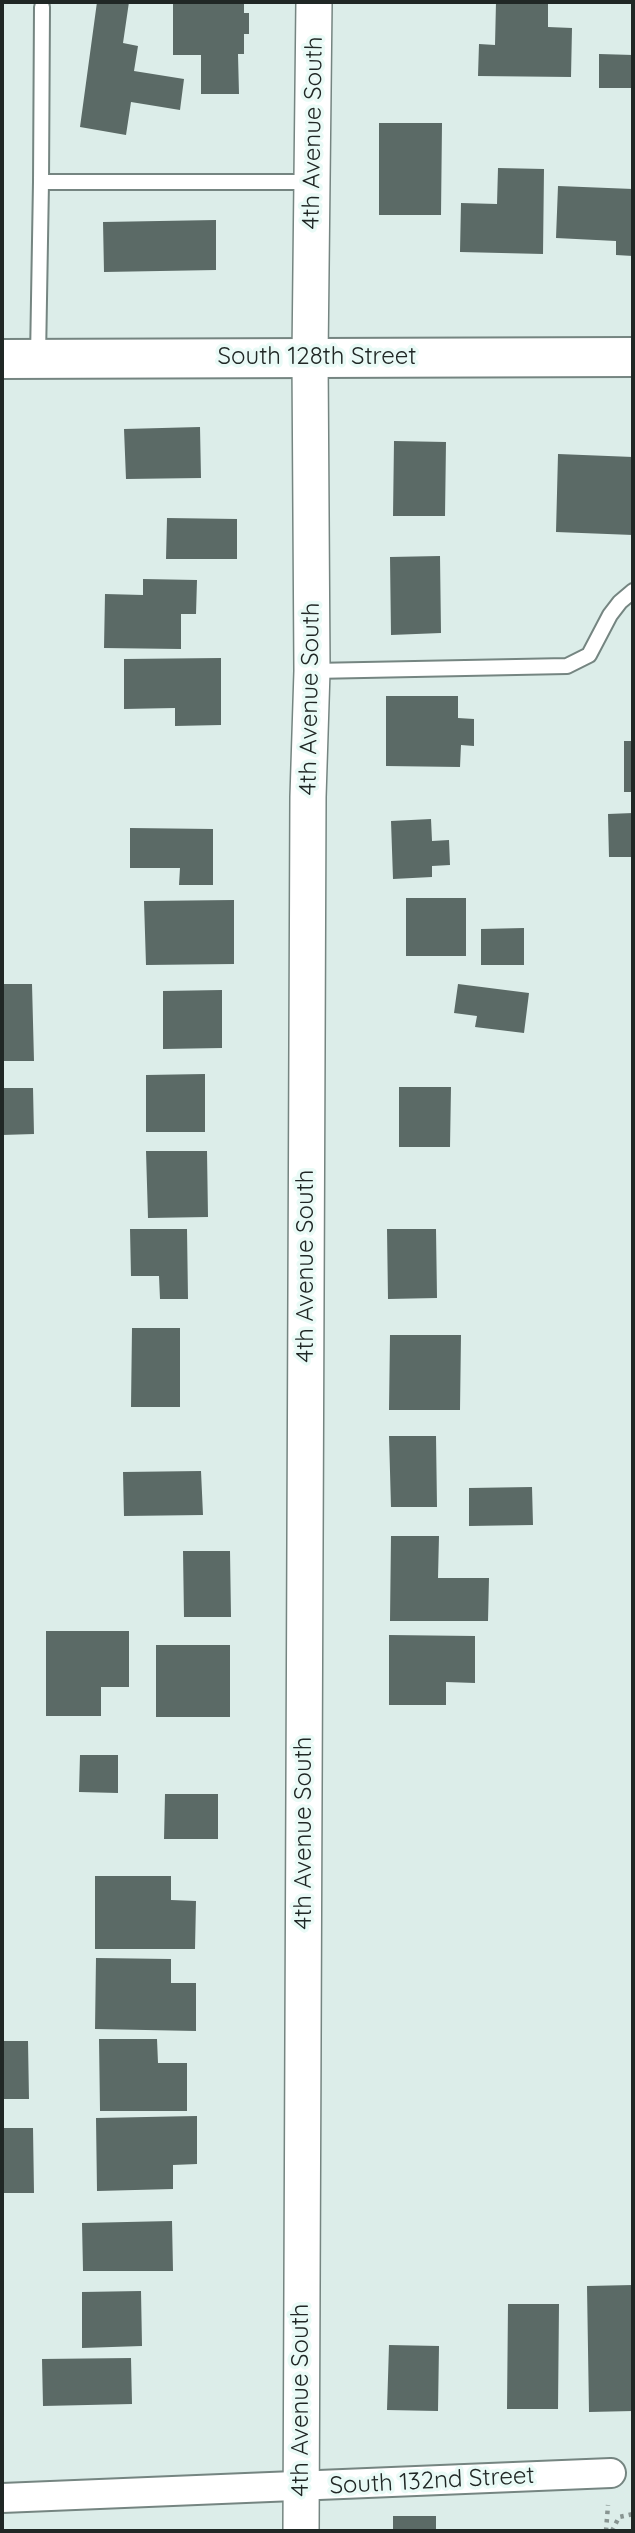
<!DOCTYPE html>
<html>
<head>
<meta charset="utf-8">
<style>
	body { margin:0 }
	#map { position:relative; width:635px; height:2533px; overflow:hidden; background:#dcede9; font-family:Quicksand,sans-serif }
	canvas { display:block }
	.frame { position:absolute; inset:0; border:4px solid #202725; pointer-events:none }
</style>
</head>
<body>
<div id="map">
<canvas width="635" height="2533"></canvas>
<div class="frame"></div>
</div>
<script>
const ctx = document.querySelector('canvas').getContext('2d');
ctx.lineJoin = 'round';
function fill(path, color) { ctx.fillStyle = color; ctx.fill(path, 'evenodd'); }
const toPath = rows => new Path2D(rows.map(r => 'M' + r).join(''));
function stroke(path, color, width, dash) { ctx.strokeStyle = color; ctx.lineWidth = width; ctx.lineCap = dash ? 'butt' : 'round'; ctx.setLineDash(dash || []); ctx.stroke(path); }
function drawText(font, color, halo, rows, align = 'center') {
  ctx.font = font + ' Quicksand,sans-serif'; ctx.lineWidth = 7; ctx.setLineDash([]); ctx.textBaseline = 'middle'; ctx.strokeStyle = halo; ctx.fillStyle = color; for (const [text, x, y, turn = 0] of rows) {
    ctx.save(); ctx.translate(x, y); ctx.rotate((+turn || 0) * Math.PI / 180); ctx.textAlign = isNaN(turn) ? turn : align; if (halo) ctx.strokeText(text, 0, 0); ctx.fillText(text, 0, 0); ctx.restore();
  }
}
fill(toPath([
	[97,2,129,2,123,43,138,46,134,71,184,79,180,110,131,102,126,135,80,127],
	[173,2,244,2,244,13,249,13,249,34,244,34,244,54,238,54,239,94,201,94,201,55,173,55],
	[496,2,548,2,548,27,572,28,571,77,478,76,479,44,495,45],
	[599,54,633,55,633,88,599,88],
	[379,123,442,123,441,215,379,215],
	[498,168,544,169,543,254,460,252,461,203,497,204],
	[558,186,633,189,633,256,616,255,616,241,556,238],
	[216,220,216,270,104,272,103,222],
	[200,427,201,478,126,479,124,429],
	[394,441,446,442,445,516,393,516],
	[558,454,633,457,633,535,556,532],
	[167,518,237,519,237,559,166,559],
	[440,556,441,633,391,635,390,557],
	[143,579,197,580,196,614,181,614,181,649,104,648,105,594,143,595],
	[221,658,221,725,175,726,175,708,124,709,124,659],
	[386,696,458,696,458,718,474,719,474,746,461,745,460,767,386,766],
	[624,741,633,741,633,792,624,792],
	[633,813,633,857,609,857,608,814],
	[431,819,432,841,449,840,450,865,432,866,432,877,393,879,391,821],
	[130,828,213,829,213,885,179,885,180,868,130,868],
	[406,898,466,898,466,956,406,956],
	[234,900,234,964,146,965,144,901],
	[524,928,524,965,481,965,481,929],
	[2,984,32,984,34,1061,2,1061],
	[458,984,529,993,524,1033,475,1027,477,1016,454,1013],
	[222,990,222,1048,163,1049,163,991],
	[205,1074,205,1132,146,1132,146,1075],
	[399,1087,451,1087,450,1147,399,1147],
	[2,1088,33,1088,34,1134,2,1135],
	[146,1151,207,1151,208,1217,148,1218],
	[130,1229,187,1229,188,1299,160,1299,159,1276,131,1276],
	[387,1229,436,1229,437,1298,388,1299],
	[132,1328,180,1328,180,1407,131,1407],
	[390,1335,461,1335,460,1410,389,1410],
	[389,1436,436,1436,437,1507,391,1507],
	[201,1471,203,1515,124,1516,123,1472],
	[532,1487,533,1525,469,1526,469,1488],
	[391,1536,439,1536,438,1578,489,1578,488,1621,390,1621],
	[183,1551,230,1551,231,1617,184,1617],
	[46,1631,129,1631,129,1687,101,1687,101,1716,46,1716],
	[389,1635,475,1636,475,1683,446,1682,446,1705,389,1705],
	[156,1645,230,1645,230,1717,156,1717],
	[80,1755,118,1755,118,1793,79,1792],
	[165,1794,218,1794,218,1839,164,1839],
	[95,1876,171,1876,171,1900,196,1901,195,1949,95,1949],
	[96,1958,171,1959,171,1983,196,1983,196,2031,95,2029],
	[99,2039,157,2039,158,2063,187,2063,187,2111,100,2111],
	[2,2041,28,2041,29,2099,2,2099],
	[197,2116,197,2164,173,2165,173,2189,97,2191,96,2118],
	[2,2128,33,2128,34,2193,2,2193],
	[172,2221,173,2271,83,2271,82,2223],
	[633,2285,633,2411,589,2412,587,2286],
	[141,2291,142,2346,82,2348,82,2292],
	[508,2304,559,2304,558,2409,507,2409],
	[389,2345,439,2346,438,2411,387,2410],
	[131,2358,132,2404,43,2406,42,2359],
	[393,2516,436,2516,436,2531,393,2531]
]), '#5b6a66');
const service = toPath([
	[42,7,41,182,311,182],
	[38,358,41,182],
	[313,671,567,666,589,655,610,615,620,602,633,591]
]);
const minor = toPath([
	[2,2498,611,2473]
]);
const tertiary = toPath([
	[301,2531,308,797,312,671,310,357,314,2]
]);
const secondary = toPath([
	[2,359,633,357]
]);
stroke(service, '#758581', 18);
stroke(minor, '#758581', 32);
stroke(tertiary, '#758581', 38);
stroke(secondary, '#758581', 42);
stroke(toPath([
	[606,2531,608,2505],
	[612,2531,619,2517,633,2514]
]), '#889491', 4.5, [3.5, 5]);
stroke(service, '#fff', 14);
stroke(minor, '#fff', 28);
stroke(tertiary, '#fff', 35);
stroke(secondary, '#fff', 38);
drawText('24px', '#202725', '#e9faf6', [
	["4th Avenue South",313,133,-89],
	["South 128th Street",317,357],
	["4th Avenue South",310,699,-89],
	["4th Avenue South",306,1266,-90],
	["4th Avenue South",304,1833,-90],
	["4th Avenue South",301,2400,-90],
	["South 132nd Street",432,2481,-3]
]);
</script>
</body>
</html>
